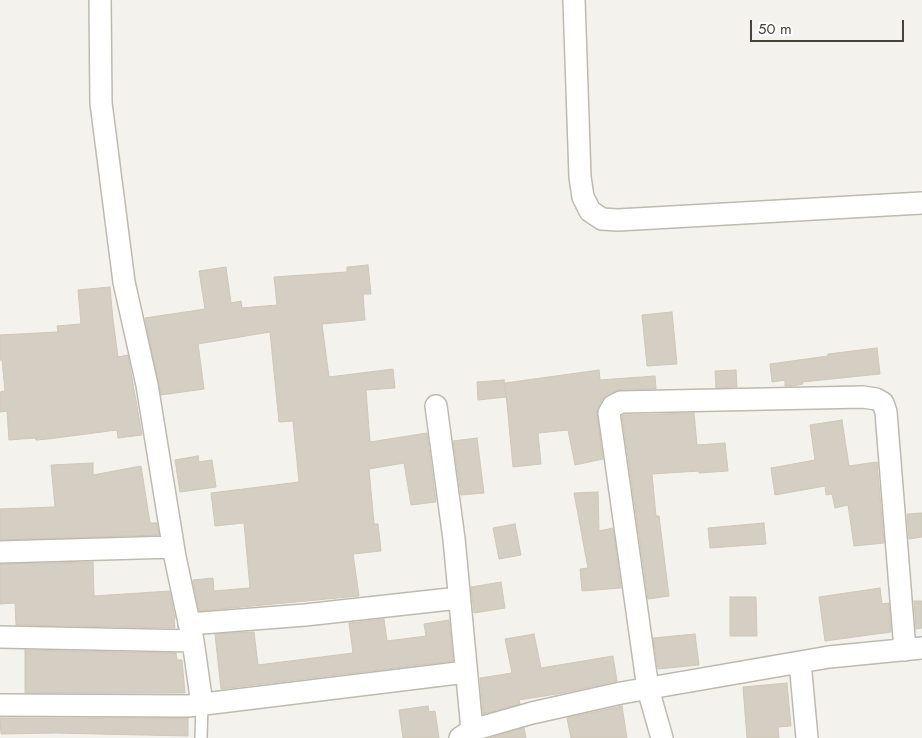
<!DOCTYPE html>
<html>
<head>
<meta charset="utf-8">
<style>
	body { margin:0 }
	#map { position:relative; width:922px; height:738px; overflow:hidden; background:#f4f2ec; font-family:Jost,sans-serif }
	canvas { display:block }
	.scale { position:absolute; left:750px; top:20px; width:154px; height:22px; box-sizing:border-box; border:2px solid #48433a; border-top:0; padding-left:6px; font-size:15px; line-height:18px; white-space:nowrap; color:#48433a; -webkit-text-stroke:4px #fff; paint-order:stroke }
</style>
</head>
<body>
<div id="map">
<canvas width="922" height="738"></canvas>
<div class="scale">50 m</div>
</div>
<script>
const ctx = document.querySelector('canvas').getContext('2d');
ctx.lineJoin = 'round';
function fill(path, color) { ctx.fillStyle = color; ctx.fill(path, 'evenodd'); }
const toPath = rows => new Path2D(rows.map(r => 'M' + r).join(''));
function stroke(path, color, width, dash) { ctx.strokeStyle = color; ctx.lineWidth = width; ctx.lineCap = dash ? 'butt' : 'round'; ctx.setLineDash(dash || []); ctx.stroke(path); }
const building = toPath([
	[368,265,371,294,363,294,365,320,322,324,329,377,393,369,395,388,366,390,370,442,427,433,436,502,411,505,404,463,369,469,374,524,378,524,381,551,353,554,359,596,199,611,193,580,213,578,214,591,250,588,244,523,215,526,211,493,299,482,293,421,279,422,270,332,198,344,204,389,161,395,145,318,205,309,199,271,226,267,231,303,241,301,242,308,277,305,274,277,347,272,347,267,368,265],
	[110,287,113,320,118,357,128,355,142,435,118,438,117,430,48,439,36,440,35,438,9,440,7,411,0,412,0,392,5,391,2,360,0,360,0,335,58,332,57,326,81,324,78,290,110,287],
	[672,312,677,364,647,366,642,315,672,312],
	[877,348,880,374,802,382,803,384,792,386,785,386,785,380,772,382,770,364,828,356,828,354,877,348],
	[599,370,600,380,655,376,656,389,620,390,607,395,602,400,598,407,597,415,603,459,575,465,568,430,538,433,541,464,513,467,505,383,599,370],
	[736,370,737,387,716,388,715,371,736,370],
	[504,380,506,397,478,400,477,382,504,380],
	[694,413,697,445,725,443,728,471,699,473,699,471,652,474,656,516,659,516,669,596,648,599,622,415,694,413],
	[842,420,849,466,877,462,884,543,854,546,848,505,835,508,832,494,826,495,825,486,775,495,771,468,815,460,810,425,842,420],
	[477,438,484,493,461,495,453,441,477,438],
	[198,456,199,462,212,460,216,487,180,492,175,460,198,456],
	[93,463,93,475,141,466,150,523,157,523,159,535,0,540,0,509,55,507,51,465,93,463],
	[598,492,599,531,613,528,621,588,582,591,580,569,588,568,574,493,598,492],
	[922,513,922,537,909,539,907,514,922,513],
	[764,523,766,544,710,548,708,528,764,523],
	[515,524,521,555,499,559,493,528,515,524],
	[93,562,94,596,170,591,175,619,174,619,175,628,16,625,15,603,0,604,0,564,93,562],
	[501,582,505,608,474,613,471,587,501,582],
	[880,588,882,604,889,603,891,632,825,641,819,597,880,588],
	[730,597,756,597,757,636,730,636,730,597],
	[914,601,922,601,922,628,916,629,914,601],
	[384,619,387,641,426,636,424,624,449,620,453,661,221,689,215,634,254,632,258,665,353,653,349,623,384,619],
	[534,634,541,668,613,656,617,681,563,693,519,700,520,704,483,714,480,678,512,673,505,639,534,634],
	[695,634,699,665,658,669,653,638,695,634],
	[25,650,176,653,177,660,182,660,185,693,25,693,25,650],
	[787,683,791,726,778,727,779,738,747,738,743,687,787,683],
	[428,706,429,712,435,711,439,738,403,738,399,710,428,706],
	[622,706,627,738,571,738,567,718,622,706],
	[0,718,188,718,188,736,56,733,1,734,0,718],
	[524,728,526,738,490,738,524,728]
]);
fill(building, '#d5cec2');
stroke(building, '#cfc7b6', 1);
const lane = toPath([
	[201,738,202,704]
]);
const street = toPath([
	[100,0,101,103,124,282,147,385,175,557,193,641,202,704],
	[574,0,580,177,583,197,590,211,602,219,618,220,922,203],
	[436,406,454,539,472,730],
	[0,552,173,547],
	[189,624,305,615,459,598],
	[0,637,193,641],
	[800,662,807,738],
	[0,705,188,706,466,672],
	[460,738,472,730,532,713,621,693,829,657,922,648],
	[662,738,648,689,609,413,613,406,621,402,863,397,876,399,883,403,886,412,905,650]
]);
stroke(lane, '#bfbaaf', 14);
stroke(street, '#bfbaaf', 24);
stroke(lane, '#fff', 11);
stroke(street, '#fff', 21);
</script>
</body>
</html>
